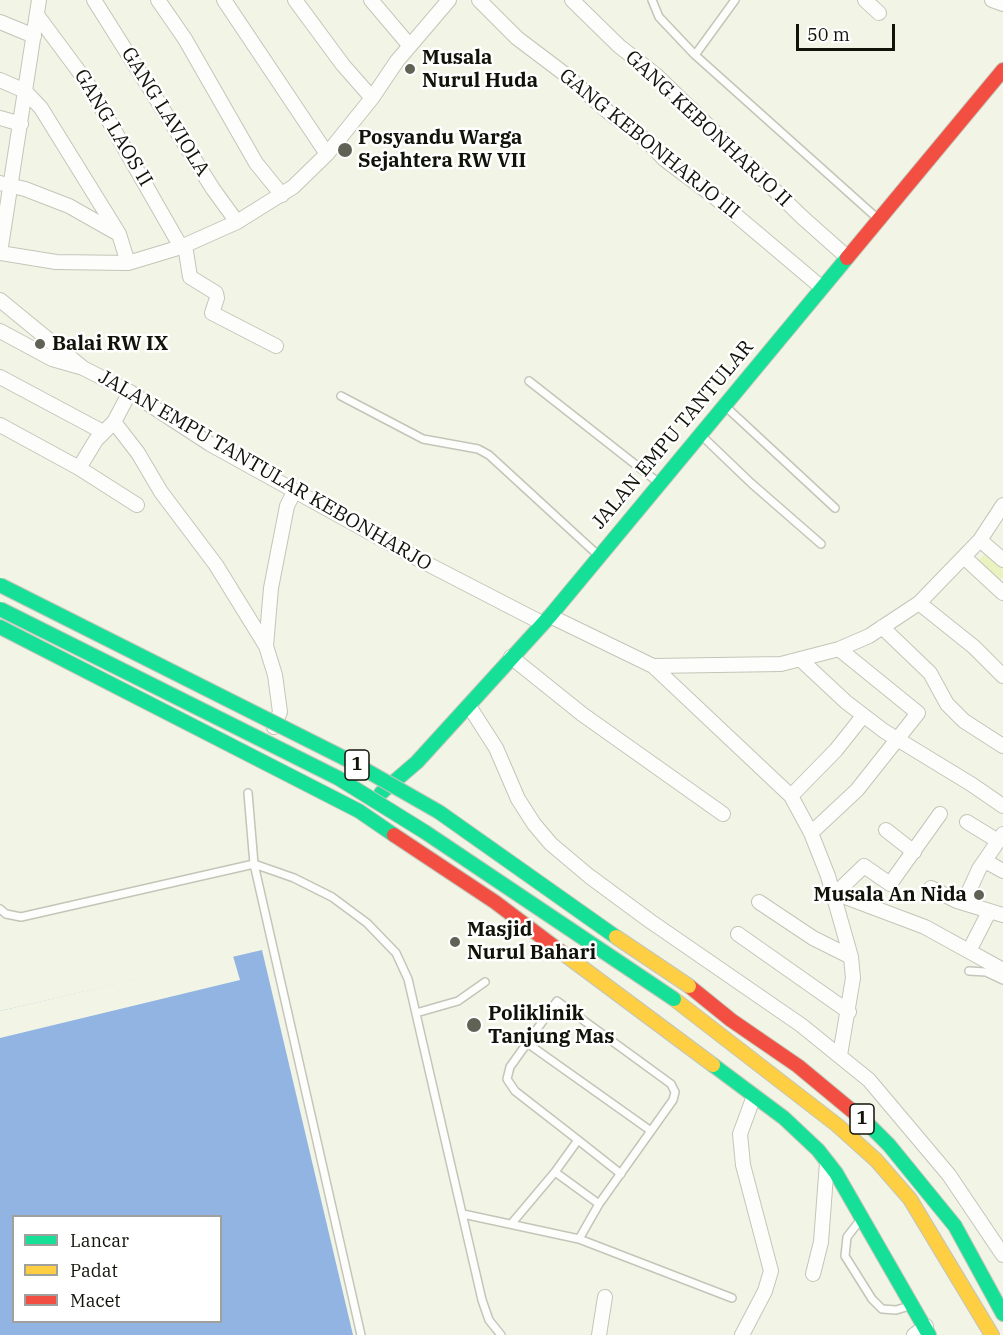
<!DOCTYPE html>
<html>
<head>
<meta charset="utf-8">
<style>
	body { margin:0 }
	#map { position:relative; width:1003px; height:1335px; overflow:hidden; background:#f2f5e5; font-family:"IBM Plex Serif",serif }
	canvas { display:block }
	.legend { position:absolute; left:12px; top:1215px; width:210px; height:108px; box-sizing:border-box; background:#fff; border:2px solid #a0a19d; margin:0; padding:8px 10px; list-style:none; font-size:18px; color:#111309 }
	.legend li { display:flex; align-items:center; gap:12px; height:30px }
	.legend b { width:30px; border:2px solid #a0a19d }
	.scale { position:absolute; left:796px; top:24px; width:99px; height:27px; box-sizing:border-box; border:3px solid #111309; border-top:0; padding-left:8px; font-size:18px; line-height:21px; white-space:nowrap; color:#111309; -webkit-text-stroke:4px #fff; paint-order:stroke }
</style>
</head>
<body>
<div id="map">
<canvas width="1003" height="1335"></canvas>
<ul class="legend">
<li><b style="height:8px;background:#16e098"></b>Lancar</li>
<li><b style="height:8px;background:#ffcf43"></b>Padat</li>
<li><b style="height:8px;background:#f24e42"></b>Macet</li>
</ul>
<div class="scale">50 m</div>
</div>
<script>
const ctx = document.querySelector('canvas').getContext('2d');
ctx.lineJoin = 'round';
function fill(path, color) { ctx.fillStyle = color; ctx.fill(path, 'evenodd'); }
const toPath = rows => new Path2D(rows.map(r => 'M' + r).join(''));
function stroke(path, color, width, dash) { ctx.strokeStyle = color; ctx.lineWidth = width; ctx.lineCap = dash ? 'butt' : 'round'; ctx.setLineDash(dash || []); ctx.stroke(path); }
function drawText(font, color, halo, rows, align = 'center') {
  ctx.font = font + ' "IBM Plex Serif",serif'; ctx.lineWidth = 5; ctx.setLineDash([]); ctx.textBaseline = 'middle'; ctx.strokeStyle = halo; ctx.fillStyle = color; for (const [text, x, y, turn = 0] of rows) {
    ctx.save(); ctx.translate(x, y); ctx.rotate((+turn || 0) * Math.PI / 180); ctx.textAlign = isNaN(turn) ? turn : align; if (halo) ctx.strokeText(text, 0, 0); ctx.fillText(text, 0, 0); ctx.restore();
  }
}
fill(toPath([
	[986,553,1003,570,1003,577,996,584,975,564]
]), '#eaf3c0');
fill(toPath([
	[262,950,353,1335,0,1335,0,1011],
	[14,1216,220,1216,220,1322,14,1322]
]), '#91b4e2');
fill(toPath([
	[233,956,240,980,0,1038,0,1011]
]), '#f2f5e5');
const lane = toPath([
	[652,0,659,17,695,55,877,218],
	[695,55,735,0],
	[529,381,659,483],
	[341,396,423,439,478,449,489,455,599,556],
	[725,406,835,508],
	[703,437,751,483,821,544],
	[248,793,254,864,361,1335],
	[0,909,6,914,21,917,254,864,294,878,332,897,367,923,396,953,408,979,482,1300,489,1320,501,1335],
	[969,971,986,972,1003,980],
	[416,1013,458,1001,485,982],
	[527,1043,651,1131],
	[578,1140,621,1174],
	[463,1214,579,1239,599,1204,673,1100,675,1092,671,1084,557,1001,510,1067,507,1079,515,1091,578,1140,555,1172,599,1204],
	[861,1219,847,1237,845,1256,872,1299,882,1309,896,1310,913,1305],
	[512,1223,555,1172],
	[579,1239,732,1298]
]);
const street = toPath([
	[94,0,213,189,237,222],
	[158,0,185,39,256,163,282,195],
	[224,0,327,154],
	[295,0,343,65,372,98],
	[371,0,410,46],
	[479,0,517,38,566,75,607,111,648,142,664,159,712,195,821,287],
	[572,0,619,46,656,75,802,217,847,257],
	[865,0,879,13],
	[992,0,1003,4],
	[37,15,86,81,181,247],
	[0,22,34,36],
	[0,80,25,91,41,108,119,234,128,263],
	[0,118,21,124],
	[0,183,25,189,69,206,115,232],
	[185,245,190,277,216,293,217,298,212,313,276,346],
	[0,253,56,262,128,263,181,247,237,222,293,187,327,154,372,98,397,61,449,0],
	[0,253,39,0],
	[0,300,83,368,130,392,210,444,418,559,542,623],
	[0,331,52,359,80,367],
	[0,377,103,432],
	[114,422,138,453,161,492,216,565,266,646],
	[0,425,79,468,137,505],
	[79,468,96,440,114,422,130,392],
	[980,540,1003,560],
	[964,557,1003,593],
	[919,603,974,647,1003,676],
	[550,616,653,666,791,796,811,833,828,876,851,957,853,978,840,1055],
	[882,627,930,673,947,704,964,721,1003,746],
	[511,657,582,714,723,814],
	[801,660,846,702,884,731,971,784,1003,806],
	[653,666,781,664,839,649,869,636,919,603,980,540,1003,505],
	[469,706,496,748,518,799,534,824,551,844,589,876,650,921,801,1025,869,1080,949,1175,1003,1255],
	[274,727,280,712,275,675,266,646,271,588,287,506,294,492],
	[791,796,836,750,863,716],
	[967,822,998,841],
	[886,830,914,852],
	[811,833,857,790,918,713,839,649],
	[985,861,1003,871],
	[931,888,957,901,1003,915],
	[832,892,925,927,1003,970],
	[836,893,864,866,890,884,940,814],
	[759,902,813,938,851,957],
	[964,902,979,869,1003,834],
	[738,934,849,1012],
	[969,951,989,912],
	[813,1274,821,1242,827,1162],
	[599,1335,605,1297],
	[742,1335,765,1291,771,1271,743,1165,740,1134,754,1096],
	[914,1335,926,1326]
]);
const fast = toPath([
	[0,627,359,811,394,835],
	[381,793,417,762,550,616,847,258],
	[713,1065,784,1118,818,1150,836,1173,929,1335],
	[868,1124,889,1145,955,1226,1003,1314]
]);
const slow = toPath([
	[564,954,713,1065],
	[674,999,837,1125,876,1160,910,1199,992,1335]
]);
const jam = toPath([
	[847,258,1003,70],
	[394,835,495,902,564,954],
	[689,986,731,1020,798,1066,868,1124]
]);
stroke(lane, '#c3c5b9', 10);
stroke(street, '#c3c5b9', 16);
stroke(fast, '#c3c5b9', 16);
stroke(slow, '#c3c5b9', 16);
stroke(jam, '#c3c5b9', 16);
stroke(lane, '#fdfefb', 7);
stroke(street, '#fdfefb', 14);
stroke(fast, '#16e098', 14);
stroke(slow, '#ffcf43', 14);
stroke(jam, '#f24e42', 14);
const fastBridge = toPath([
	[0,585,348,760,439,812,616,937],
	[0,609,338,778,425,832,674,999]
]);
const slowBridge = toPath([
	[616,937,689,986]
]);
stroke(fastBridge, '#c3c5b9', 16, []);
stroke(slowBridge, '#c3c5b9', 16, []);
stroke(fastBridge, '#16e098', 14);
stroke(slowBridge, '#ffcf43', 14);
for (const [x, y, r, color] of [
	[410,69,6,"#606256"],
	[345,150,8,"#606256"],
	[40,344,6,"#606256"],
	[979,895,6,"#606256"],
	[455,942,6,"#606256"],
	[474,1025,8,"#606256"]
]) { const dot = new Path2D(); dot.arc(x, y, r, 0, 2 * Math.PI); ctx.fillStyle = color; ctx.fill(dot); stroke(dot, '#fff', 2); }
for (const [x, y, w] of [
	[357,765,24],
	[862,1119,24]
]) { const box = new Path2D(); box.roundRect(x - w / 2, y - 15, w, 30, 4.5); ctx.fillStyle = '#fff'; ctx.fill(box); stroke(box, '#111309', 1.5); }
drawText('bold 18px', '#111309', null, [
	["1",357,765],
	["1",862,1119]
]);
drawText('bold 20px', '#111309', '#fff', [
	["Musala",422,58],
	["Nurul Huda",422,81],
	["Posyandu Warga",358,138],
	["Sejahtera RW VII",358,161],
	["Balai RW IX",52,344],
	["Musala An Nida",967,895,"right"],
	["Masjid",467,930],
	["Nurul Bahari",467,953],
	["Poliklinik",488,1014],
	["Tanjung Mas",488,1037]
], 'left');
drawText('20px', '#111309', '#fff', [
	["GANG LAVIOLA",165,112,58],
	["GANG LAOS II",113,128,59],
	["GANG KEBONHARJO II",708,129,43],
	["GANG KEBONHARJO III",649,144,39],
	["JALAN EMPU TANTULAR",673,435,-50],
	["JALAN EMPU TANTULAR KEBONHARJO",265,471,30]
]);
</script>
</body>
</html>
